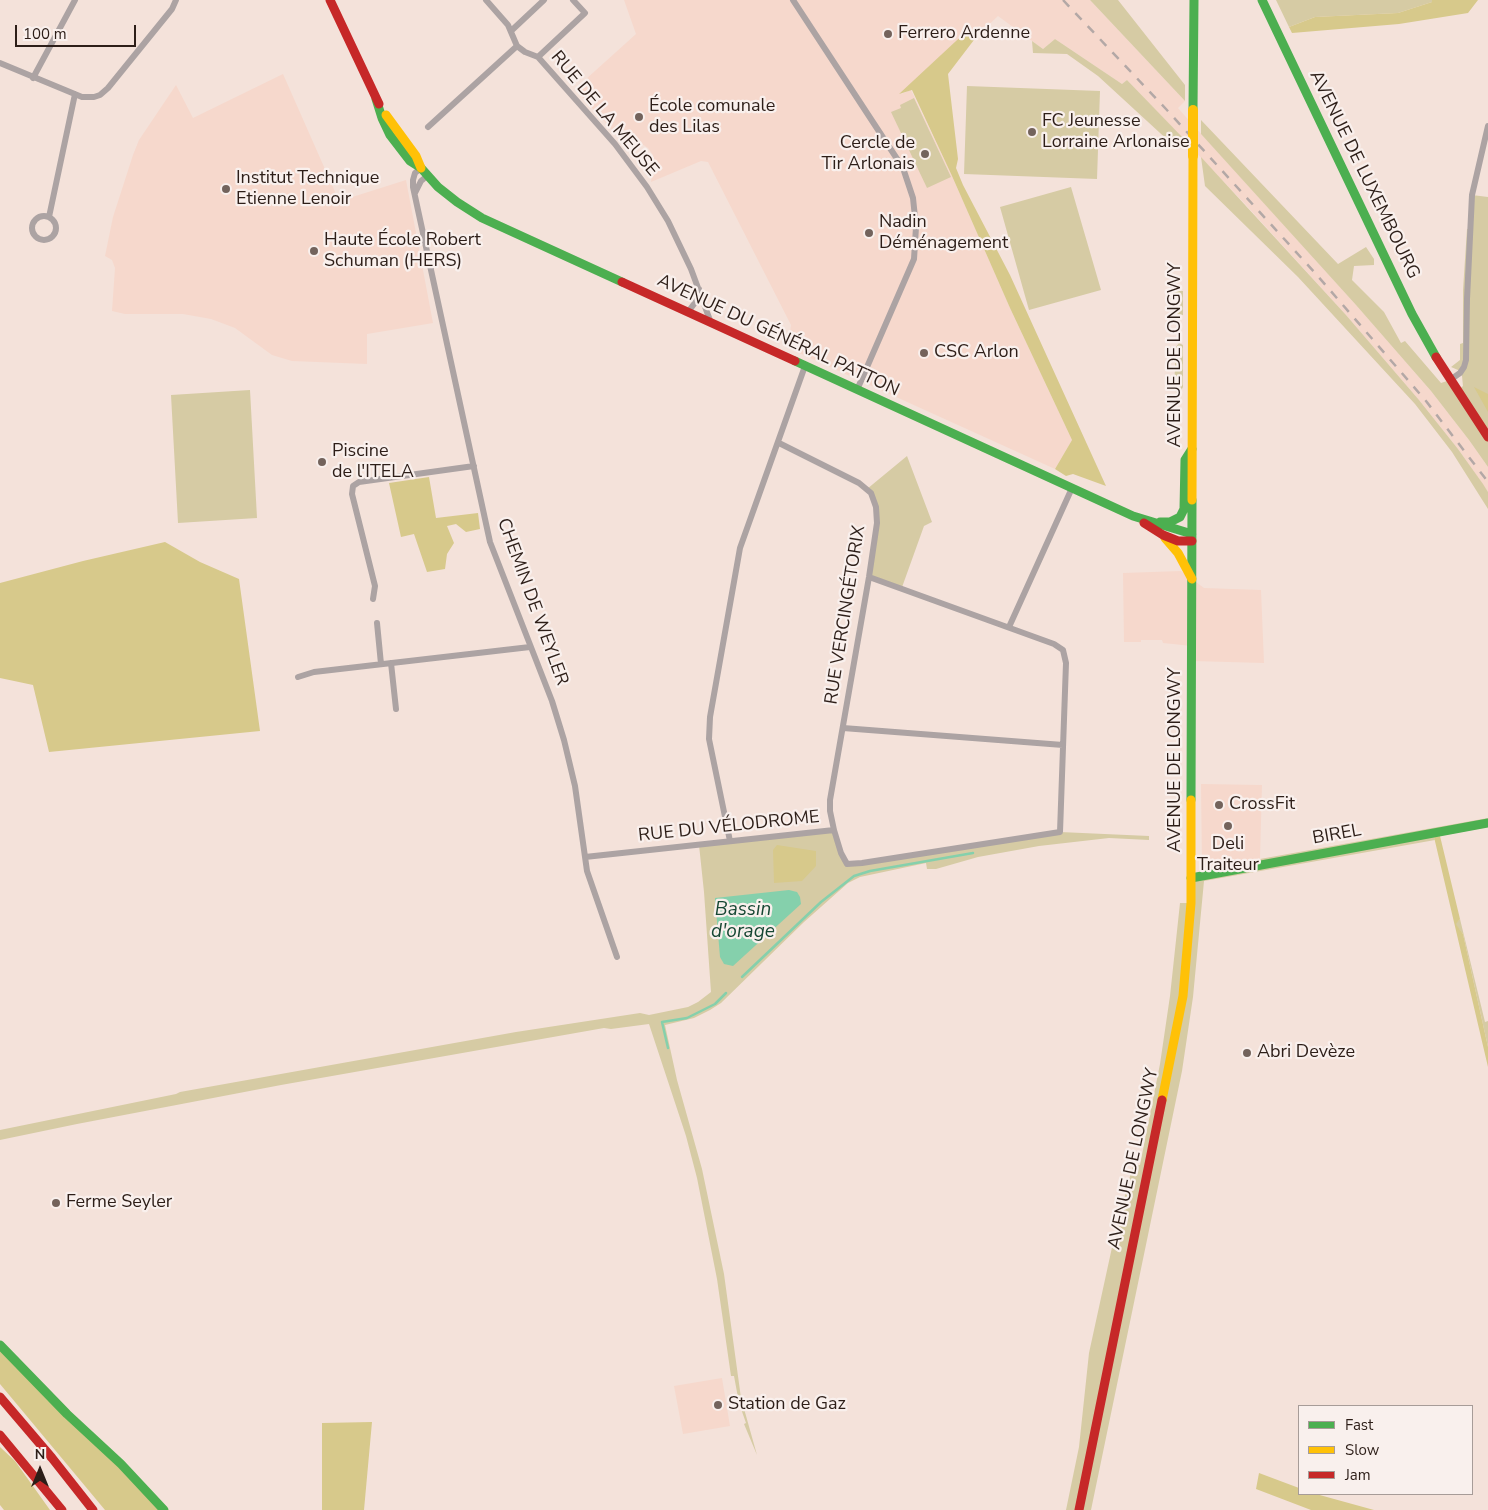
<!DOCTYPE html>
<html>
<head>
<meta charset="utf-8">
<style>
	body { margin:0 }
	#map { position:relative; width:1488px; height:1510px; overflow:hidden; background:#f4e2da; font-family:"Nunito Sans",sans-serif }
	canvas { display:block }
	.legend { position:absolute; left:1298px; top:1405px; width:175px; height:90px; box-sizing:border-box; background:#f9f0ed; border:1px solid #a79c98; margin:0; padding:6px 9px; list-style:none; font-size:15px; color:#2d1e18 }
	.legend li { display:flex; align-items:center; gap:10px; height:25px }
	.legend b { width:25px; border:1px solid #a79c98 }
	.north { position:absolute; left:15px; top:1445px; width:50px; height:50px; -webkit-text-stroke:4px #f9f0ed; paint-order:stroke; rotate:0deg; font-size:14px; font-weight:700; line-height:20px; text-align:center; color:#2d1e18 }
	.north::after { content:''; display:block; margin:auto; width:18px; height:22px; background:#2d1e18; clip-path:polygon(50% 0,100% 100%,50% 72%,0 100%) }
	.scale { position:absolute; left:15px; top:25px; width:121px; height:22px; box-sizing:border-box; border:2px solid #2d1e18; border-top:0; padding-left:6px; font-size:15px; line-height:18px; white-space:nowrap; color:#2d1e18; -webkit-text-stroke:4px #f9f0ed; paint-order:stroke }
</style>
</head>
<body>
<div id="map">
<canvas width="1488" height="1510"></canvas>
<ul class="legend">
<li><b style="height:6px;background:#4caf50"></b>Fast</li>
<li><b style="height:6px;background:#ffc107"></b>Slow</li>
<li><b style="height:6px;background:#c62828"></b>Jam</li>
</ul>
<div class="north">N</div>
<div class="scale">100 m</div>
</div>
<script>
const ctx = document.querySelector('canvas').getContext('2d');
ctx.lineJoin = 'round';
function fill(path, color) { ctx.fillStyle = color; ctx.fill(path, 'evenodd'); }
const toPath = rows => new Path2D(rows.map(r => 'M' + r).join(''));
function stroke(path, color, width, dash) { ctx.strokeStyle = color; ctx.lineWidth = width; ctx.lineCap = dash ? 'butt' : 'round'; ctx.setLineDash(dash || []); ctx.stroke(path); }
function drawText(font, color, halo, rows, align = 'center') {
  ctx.font = font + ' "Nunito Sans",sans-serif'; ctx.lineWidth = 4.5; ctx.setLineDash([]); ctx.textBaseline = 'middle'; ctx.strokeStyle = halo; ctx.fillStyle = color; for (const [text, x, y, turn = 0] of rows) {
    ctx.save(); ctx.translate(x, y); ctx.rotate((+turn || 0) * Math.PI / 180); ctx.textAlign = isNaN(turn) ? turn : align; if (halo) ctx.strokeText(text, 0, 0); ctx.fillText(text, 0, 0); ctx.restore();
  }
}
fill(toPath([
	[624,0,1090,0,1185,101,1178,108,1185,116,1356,305,1431,391,1469,440,1488,467,1488,492,1458,449,1419,400,1346,315,1244,203,1127,80,1122,84,1055,39,1043,49,998,16,977,36,970,29,901,94,911,90,952,176,1010,308,1072,440,1055,469,788,348,791,325,708,162,701,161,651,182,654,162,653,155,648,148,642,144,622,141,575,89,636,34],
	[283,74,336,194,346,199,406,180,433,323,367,334,367,364,292,361,272,355,235,328,211,319,183,314,125,314,112,311,115,268,112,260,105,256,113,217,133,155,139,140,176,85,193,118],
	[1181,571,1204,588,1261,590,1264,663,1192,661,1192,646,1163,643,1162,640,1141,640,1141,642,1124,642,1123,573],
	[1201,784,1262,785,1260,859,1210,869,1202,866],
	[722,1378,730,1426,683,1434,674,1386]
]), '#f6d8cc');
fill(toPath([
	[1090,0,1118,0,1185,85,1185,101],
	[1276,0,1432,0,1432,2,1398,13,1315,17,1289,27],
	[1055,39,1122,84,1127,80,1184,139,1184,146,1172,144,1098,76,1067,54,1033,53,1032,41,1043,49],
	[967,86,1100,91,1097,179,964,174],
	[914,98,951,177,927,188,891,112,901,108,900,105],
	[1201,120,1338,264,1366,247,1374,259,1374,265,1354,266,1352,280,1384,312,1401,343,1405,341,1441,383,1450,380,1457,391,1463,386,1462,376,1458,370,1451,367,1460,360,1460,344,1463,343,1463,290,1467,229,1469,229,1472,195,1488,197,1488,467,1469,440,1431,391,1356,305,1201,134],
	[1201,157,1346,315,1419,400,1458,449,1483,484,1488,492,1488,509,1452,452,1415,404,1298,277,1205,186],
	[1071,187,1101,290,1029,310,1000,207],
	[1168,291,1183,291,1183,315,1174,314,1170,310],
	[1179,343,1183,345,1183,387,1178,396,1174,388,1176,347],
	[250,390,257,518,178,523,171,395],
	[907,456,932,522,924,526,901,590,869,577,876,507,867,489],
	[1488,818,1488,827,1434,837,1435,840,1204,881,1193,997,1182,1071,1091,1510,1066,1510,1079,1447,1089,1353,1116,1229,1133,1165,1140,1165,1160,1064,1170,996,1180,903,1191,903,1191,878,1258,866,1260,859],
	[834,830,847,864,1060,832,1149,836,1149,840,1109,838,1039,846,978,857,936,869,927,869,926,863,860,877,848,883,804,922,721,1003,710,1010,694,1018,665,1025,677,1080,702,1169,724,1274,741,1398,757,1455,744,1424,746,1423,739,1403,734,1376,731,1376,717,1279,697,1178,686,1136,649,1024,611,1029,604,1028,281,1085,77,1124,0,1140,0,1130,176,1094,180,1092,516,1032,640,1013,649,1015,688,1007,698,1002,711,992,704,892,699,845],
	[1460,919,1485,1022,1488,1021,1488,1047,1463,934,1455,924]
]), '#d6cba4');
fill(toPath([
	[1432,0,1478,0,1468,13,1399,24,1292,33,1289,27,1315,17,1398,13,1432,2],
	[970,28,977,36,948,74,958,159,956,168,963,185,1010,275,1106,486,1073,474,1066,476,1055,469,1072,440,1010,308,952,176,912,90,899,94],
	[1474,387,1488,394,1488,412],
	[429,477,436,518,478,513,480,529,466,532,456,524,447,526,454,543,447,554,445,569,427,572,414,534,401,537,389,483],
	[165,542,200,562,239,579,260,731,49,752,33,685,0,678,0,583,83,561],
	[1440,836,1460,919,1456,924,1463,934,1488,1047,1488,1067,1434,837],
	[777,845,816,851,816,866,802,881,774,883,773,850],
	[0,1345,164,1510,105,1510,0,1384],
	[372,1422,364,1510,322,1510,322,1423],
	[0,1447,15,1461,50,1510,4,1510,0,1505],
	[1259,1473,1299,1488,1299,1494,1316,1494,1374,1510,1311,1510,1256,1489]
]), '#d7c98b');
fill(toPath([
	[789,890,797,892,800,897,801,904,733,966,724,964,720,957,715,898]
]), '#85d0ac');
stroke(toPath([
	[742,977,821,902,854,876,870,871,973,853],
	[668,1048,662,1022,687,1018,715,1004,726,993]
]), '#85d0ac', 2.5);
stroke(toPath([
	[486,0,508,25,517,46,525,52,538,57,615,144,647,187,668,221,691,269,711,323],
	[793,0,903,168,913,198,916,227,914,259,857,390],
	[511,31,544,0],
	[538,57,585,13,573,0],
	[0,63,82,97,94,97,100,95,108,88,172,9,176,0],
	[33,78,75,0],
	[428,127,517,46],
	[421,168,415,173,413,180,413,187,490,542,552,701,564,740,575,786,587,871,617,957],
	[415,193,421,181,427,176],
	'32 228a12 12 0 1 1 24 0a12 12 0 1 1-24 0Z',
	[49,217,75,94],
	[688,312,697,300,699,289],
	[1450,380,1460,373,1464,367,1466,360,1467,299,1472,195,1488,126],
	[779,443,859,483,871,493,876,507,877,523,869,577,830,800,830,811,834,830],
	[373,599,375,586,352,494,353,486,359,482,474,466],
	[377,623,381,664],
	[1009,627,1072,488],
	[391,663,396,709],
	[298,677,314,672,530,647],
	[843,728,1063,745],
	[730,841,709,739,710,717,740,548,805,366],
	[585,857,834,830,841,853,847,864,862,863,1060,832,1066,663,1063,650,1054,644,869,577]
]), '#aca3a3', 6);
stroke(toPath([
	[1262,0,1412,314,1436,357],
	[376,99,382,118,390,135,410,161,421,168,438,187,457,202,482,218,622,282],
	[1193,110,1194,0],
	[795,361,1133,516,1192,534],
	[1160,522,1170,522,1180,517,1184,509,1185,460,1192,449],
	[1191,800,1192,500],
	[1191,878,1488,823],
	[0,1345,67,1414,121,1464,164,1510]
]), '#4caf50', 9);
stroke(toPath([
	[386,115,416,156,421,168],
	[1192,500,1193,156],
	[1165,538,1178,553,1192,579],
	[1162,1100,1183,996,1191,903,1191,800]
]), '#ffc107', 9);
stroke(toPath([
	[330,0,379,104],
	[622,282,795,361],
	[1436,357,1488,437],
	[1144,523,1163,535,1178,541,1192,541],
	[0,1397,52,1458,93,1510],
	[0,1435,62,1510],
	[1079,1510,1162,1100]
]), '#c62828', 9);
stroke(toPath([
	[1063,0,1166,109,1316,274,1426,401,1488,482]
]), '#b3a8a6', 2.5, [9, 9]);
stroke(toPath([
	[1193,110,1193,156]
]), '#ffc107', 10);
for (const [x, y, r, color] of [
	[888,34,5,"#73635c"],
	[639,117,5,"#73635c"],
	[1032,132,5,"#73635c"],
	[925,154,5,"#73635c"],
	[226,189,5,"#73635c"],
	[869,233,5,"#73635c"],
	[314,251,5,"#73635c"],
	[924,353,5,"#73635c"],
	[322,462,5,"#73635c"],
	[1219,805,5,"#73635c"],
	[1228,826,5,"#73635c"],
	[1247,1053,5,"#73635c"],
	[56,1203,5,"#73635c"],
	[718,1405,5,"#73635c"]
]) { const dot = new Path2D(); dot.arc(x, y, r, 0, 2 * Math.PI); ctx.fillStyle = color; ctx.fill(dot); stroke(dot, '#f9f0ed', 2); }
drawText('18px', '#2d1e18', '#f9f0ed', [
	["Ferrero Ardenne",898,34],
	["École comunale",649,107],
	["des Lilas",649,128],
	["FC Jeunesse",1042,122],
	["Lorraine Arlonaise",1042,143],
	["Cercle de",915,144,"right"],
	["Tir Arlonais",915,165,"right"],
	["Institut Technique",236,179],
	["Etienne Lenoir",236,200],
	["Nadin",879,223],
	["Déménagement",879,244],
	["Haute École Robert",324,241],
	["Schuman (HERS)",324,262],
	["CSC Arlon",934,353],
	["Piscine",332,452],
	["de l'ITELA",332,473],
	["CrossFit",1229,805],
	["Deli",1228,845,"center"],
	["Traiteur",1228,866,"center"],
	["Abri Devèze",1257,1053],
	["Ferme Seyler",66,1203],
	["Station de Gaz",728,1405]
], 'left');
drawText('18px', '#2d1e18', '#f9f0ed', [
	["RUE DE LA MEUSE",604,114,50],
	["AVENUE DE LUXEMBOURG",1364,175,64],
	["AVENUE DU GÉNÉRAL PATTON",778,336,25],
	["AVENUE DE LONGWY",1176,355,-90],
	["CHEMIN DE WEYLER",532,602,70],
	["RUE VERCINGÉTORIX",846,615,-81],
	["AVENUE DE LONGWY",1176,760,-90],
	["RUE DU VÉLODROME",729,827,-6],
	["BIREL",1337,835,-10],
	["AVENUE DE LONGWY",1134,1159,-78]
]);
drawText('italic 19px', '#164733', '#f9f0ed', [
	["Bassin",743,910],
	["d'orage",743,932]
]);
</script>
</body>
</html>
